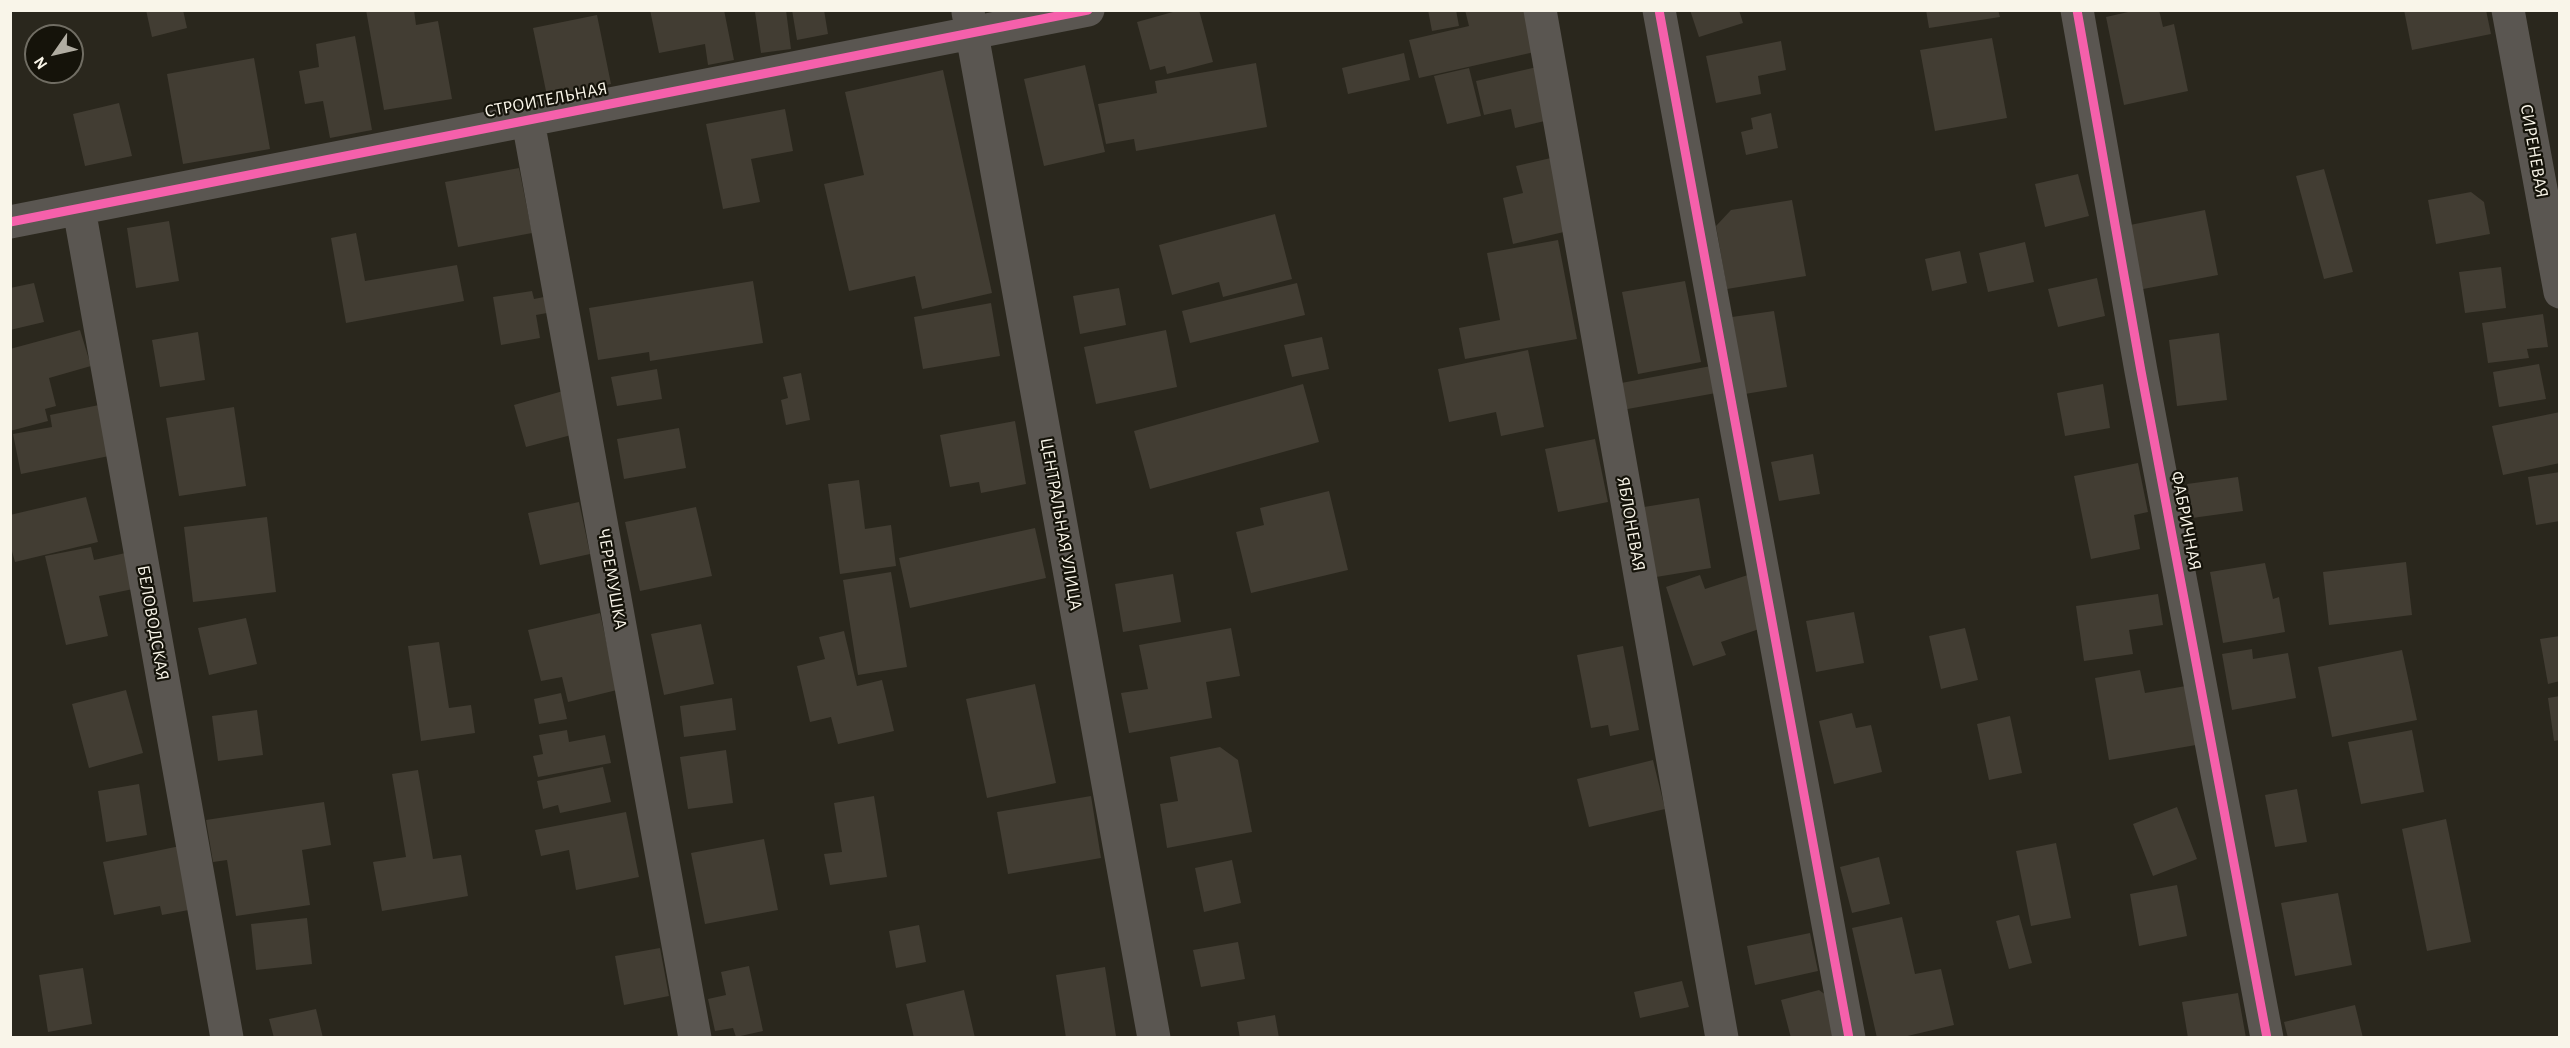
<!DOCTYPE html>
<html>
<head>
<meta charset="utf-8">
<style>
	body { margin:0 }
	#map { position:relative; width:2570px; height:1048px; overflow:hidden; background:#2a271d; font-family:"Alegreya Sans",sans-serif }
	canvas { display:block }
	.frame { position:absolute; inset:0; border:12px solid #f9f5e9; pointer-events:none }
	.north { position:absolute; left:24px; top:24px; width:60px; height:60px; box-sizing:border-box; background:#15130a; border:2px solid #706d63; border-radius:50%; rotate:236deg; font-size:16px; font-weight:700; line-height:24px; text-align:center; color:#f9f5e9 }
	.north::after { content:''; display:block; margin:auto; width:21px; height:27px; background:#b1ada2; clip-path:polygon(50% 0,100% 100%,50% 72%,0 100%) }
</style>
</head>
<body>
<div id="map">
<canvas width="2570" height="1048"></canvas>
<div class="frame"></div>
<div class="north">N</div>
</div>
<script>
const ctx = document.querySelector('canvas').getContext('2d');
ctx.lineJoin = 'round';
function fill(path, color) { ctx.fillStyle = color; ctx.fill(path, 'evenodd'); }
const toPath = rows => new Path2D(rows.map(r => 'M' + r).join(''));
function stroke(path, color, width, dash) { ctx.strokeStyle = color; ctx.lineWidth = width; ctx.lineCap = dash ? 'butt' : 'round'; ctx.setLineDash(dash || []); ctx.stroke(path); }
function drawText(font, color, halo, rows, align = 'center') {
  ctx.font = font + ' "Alegreya Sans",sans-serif'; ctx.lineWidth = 4.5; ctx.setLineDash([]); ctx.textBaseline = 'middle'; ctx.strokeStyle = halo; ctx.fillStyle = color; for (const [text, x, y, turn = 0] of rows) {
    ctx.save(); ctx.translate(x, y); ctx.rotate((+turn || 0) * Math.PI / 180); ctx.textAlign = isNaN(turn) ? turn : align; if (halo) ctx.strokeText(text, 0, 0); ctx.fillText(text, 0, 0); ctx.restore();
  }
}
fill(toPath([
	[146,10,183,10,187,28,152,37],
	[366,10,414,10,416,25,438,21,452,99,384,110],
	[650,10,724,10,734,60,708,65,705,44,659,53],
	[771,10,786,10,791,49,761,53,755,12],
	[792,10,824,10,828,34,797,40],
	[1180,10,1199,10,1213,62,1167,74,1165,66,1150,70,1137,22],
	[1428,10,1456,10,1459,26,1432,31],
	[1465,10,1530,10,1539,51,1419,78,1409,40,1469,26],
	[1690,10,1739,10,1743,23,1699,37],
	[1926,10,1998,10,2000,17,1929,28],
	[2137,10,2159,10,2163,27,2174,24,2188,91,2124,105,2106,17],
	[2404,10,2486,10,2491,34,2412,50],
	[597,15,611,84,547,96,533,28],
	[355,36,372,130,330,138,323,101,305,104,299,71,319,67,316,44],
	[1992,38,2007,118,1935,131,1920,50],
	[1781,41,1786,70,1758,76,1761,94,1716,103,1706,56],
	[1404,53,1410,80,1348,94,1342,68],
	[254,58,270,149,183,164,167,74],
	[1256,63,1267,127,1136,151,1134,139,1106,144,1098,104,1157,93,1155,81],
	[1085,65,1105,152,1044,166,1024,79],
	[1537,67,1549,120,1515,128,1511,109,1484,115,1476,81],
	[1469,68,1481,116,1447,124,1434,76],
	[943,70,992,293,922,309,915,276,849,291,824,184,864,175,845,92],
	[119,103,132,156,85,166,73,114],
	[785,109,793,151,751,159,760,202,723,209,706,124],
	[1771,113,1778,148,1746,155,1741,132,1753,129,1751,118],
	[1551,158,1568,231,1513,244,1503,198,1523,193,1516,166],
	[519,168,532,233,458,247,445,182],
	[2324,169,2353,272,2324,279,2296,176],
	[2078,174,2089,216,2045,227,2035,184],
	[2471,192,2484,202,2490,234,2436,244,2428,200],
	[1792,200,1806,276,1727,289,1716,226,1731,210],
	[2205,210,2218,275,2143,289,2130,225],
	[1275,214,1292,279,1223,297,1219,282,1172,295,1159,245],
	[169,221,179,281,136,288,127,228],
	[356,233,365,281,457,265,464,301,346,323,331,238],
	[1558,240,1577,339,1465,359,1459,328,1500,320,1487,253],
	[2025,242,2034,282,1988,292,1979,253],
	[1960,251,1967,283,1932,291,1925,259],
	[2501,267,2506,308,2465,313,2459,272],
	[2097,278,2105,316,2058,327,2048,289],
	[753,281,763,343,650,361,649,352,598,360,589,308],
	[1685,281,1701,362,1638,374,1622,292],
	[34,283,44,322,10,330,10,288],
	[1297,283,1305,315,1190,343,1182,311],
	[1119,288,1126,325,1080,334,1073,296],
	[532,291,534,299,544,297,547,313,536,315,540,338,501,345,493,297],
	[991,303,1000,356,923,369,914,317],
	[1774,311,1787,387,1745,394,1732,317],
	[2543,314,2548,347,2527,349,2529,358,2488,363,2482,323],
	[80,330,91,366,49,378,56,406,45,409,48,421,10,431,10,349],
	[1166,330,1177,387,1096,404,1084,347],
	[198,332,205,380,160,387,152,340],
	[2219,333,2227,400,2177,406,2169,340],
	[1322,337,1329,369,1292,377,1284,345],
	[1528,350,1544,427,1501,436,1496,412,1449,422,1438,369],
	[2539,364,2546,399,2499,407,2493,372],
	[1711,366,1716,393,1622,410,1616,384],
	[657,369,662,399,617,406,611,377],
	[801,373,810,420,786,425,781,400,788,398,783,377],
	[1303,384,1319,442,1150,489,1134,431],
	[2103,384,2110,428,2065,436,2057,393],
	[563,391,575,434,526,447,514,405],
	[99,405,109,456,21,474,13,434,52,427,50,415],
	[234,407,246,486,179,496,166,418],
	[2560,412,2560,463,2503,475,2492,426],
	[1015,421,1026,484,981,493,979,482,950,487,940,435],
	[679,428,686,468,624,479,617,439],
	[1595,439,1608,502,1558,512,1545,449],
	[1813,454,1820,494,1779,501,1771,462],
	[2138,463,2148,512,2134,515,2140,549,2091,559,2074,476],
	[2560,472,2560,521,2536,525,2528,477],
	[2238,477,2243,511,2192,518,2187,484],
	[859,480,865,529,891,525,896,566,840,574,828,484],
	[1329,491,1348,570,1251,593,1236,532,1264,525,1260,508],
	[86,497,98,542,15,562,10,544,10,515],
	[1699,498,1711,568,1656,577,1644,507],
	[579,502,590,554,540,565,528,513],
	[696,507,712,576,640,591,625,522],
	[267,517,276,592,193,602,184,527],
	[1035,528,1046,578,910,608,899,558],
	[91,547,94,560,130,552,138,588,99,596,108,636,66,645,45,556],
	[2406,562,2412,615,2329,625,2323,572],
	[2265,563,2273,599,2279,597,2285,632,2223,643,2210,572],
	[891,572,907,667,858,675,843,580],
	[1754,573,1771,625,1721,642,1726,655,1693,666,1666,587,1700,575,1705,589],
	[1173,574,1181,622,1123,632,1115,584],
	[2158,594,2163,625,2129,630,2133,654,2084,661,2076,606],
	[1854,612,1864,663,1816,672,1806,621],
	[600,613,617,690,568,702,562,677,541,681,528,630],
	[246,618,257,664,209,675,198,628],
	[701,624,714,684,664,695,651,634],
	[1231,628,1240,676,1206,682,1212,718,1129,733,1121,693,1148,689,1139,645],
	[1965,628,1978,680,1941,689,1929,636],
	[844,631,857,686,882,680,894,731,838,744,831,717,810,722,797,666,825,659,819,637],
	[2560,636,2560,681,2548,684,2540,639],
	[439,642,449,708,471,705,475,733,421,741,408,646],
	[1623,646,1639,730,1610,736,1608,725,1591,728,1577,655],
	[2252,649,2253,659,2288,653,2296,698,2232,710,2222,654],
	[2402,650,2417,720,2332,737,2318,667],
	[2140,670,2145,693,2186,686,2196,745,2109,760,2095,678],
	[1035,684,1056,783,987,798,966,699],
	[126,690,143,753,89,768,72,704],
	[561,693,567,719,539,724,534,699],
	[2560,696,2560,740,2554,741,2548,698],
	[732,698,736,730,684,737,680,706],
	[257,710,263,755,218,761,212,716],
	[1852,713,1856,728,1871,725,1882,772,1834,784,1819,721],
	[2010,716,2022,773,1989,780,1977,724],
	[567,730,569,742,605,735,611,763,538,777,533,756,543,754,539,735],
	[2412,730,2424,792,2361,804,2348,742],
	[1220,747,1238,760,1252,832,1167,848,1160,804,1178,801,1170,757],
	[726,750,733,803,688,809,680,757],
	[1653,760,1665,809,1589,827,1577,779],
	[603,767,611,802,560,813,558,805,543,809,537,781],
	[418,770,433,859,461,855,468,896,382,911,373,862,406,857,392,774],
	[139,784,147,835,106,842,98,791],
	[2297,789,2307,842,2275,847,2265,795],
	[874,796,887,877,830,885,824,854,842,852,834,803],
	[1091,796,1101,858,1008,874,997,812],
	[324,802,331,845,302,850,310,905,236,916,227,860,213,862,206,820],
	[2177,807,2197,859,2153,876,2133,824],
	[626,812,639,877,576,890,569,850,541,856,535,830],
	[2446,819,2471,942,2427,951,2402,829],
	[764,839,778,910,705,924,691,853],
	[2056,843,2071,918,2031,926,2016,851],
	[180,846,194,909,162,915,160,906,114,915,103,862],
	[1879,857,1890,904,1852,913,1840,867],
	[1232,860,1241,903,1204,912,1195,868],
	[2177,885,2187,936,2139,946,2130,894],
	[2338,893,2352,965,2295,976,2281,903],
	[2019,915,2032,963,2009,969,1996,921],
	[1902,917,1915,974,1941,969,1954,1025,1899,1038,1877,1038,1852,928],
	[307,918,312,964,256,970,251,924],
	[919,925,926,962,896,968,889,931],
	[1810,933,1818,971,1755,985,1747,946],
	[1238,942,1245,979,1201,987,1193,950],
	[660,948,669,996,624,1005,615,956],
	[749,966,763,1031,736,1037,733,1028,715,1031,708,999,726,995,721,972],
	[1105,967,1116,1036,1066,1038,1056,975],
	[83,968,92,1024,48,1032,39,975],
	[1682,981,1689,1007,1640,1018,1634,992],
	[964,990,975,1038,914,1038,906,1004],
	[1819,990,1826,995,1836,1038,1791,1038,1781,1000],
	[2238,993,2246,1038,2188,1038,2182,1002],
	[2355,1005,2363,1038,2288,1038,2284,1022],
	[316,1009,323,1038,274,1038,269,1019],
	[1275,1015,1279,1038,1240,1038,1237,1022]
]), '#423d33');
stroke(toPath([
	[1540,10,1722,1038],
	[1659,10,1849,1038],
	[2077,10,2141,371,2267,1038],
	[2508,10,2560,292],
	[968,12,1154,1038],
	[528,121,695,1038],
	[79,209,227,1038],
	[10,222,1088,10]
]), '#5a5651', 33);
stroke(toPath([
	[1659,10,1849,1038],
	[2077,10,2141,371,2267,1038],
	[10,222,1088,10]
]), '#f560ab', 9);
drawText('18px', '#f9f5e9', '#15130a', [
	["СТРОИТЕЛЬНАЯ",546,100,-11],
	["СИРЕНЕВАЯ",2534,151,80],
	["ФАБРИЧНАЯ",2186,521,79],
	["ЦЕНТРАЛЬНАЯ УЛИЦА",1061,524,80],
	["ЯБЛОНЕВАЯ",1631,524,80],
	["ЧЕРЕМУШКА",612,579,80],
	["БЕЛОВОДСКАЯ",153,623,80]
]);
</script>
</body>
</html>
